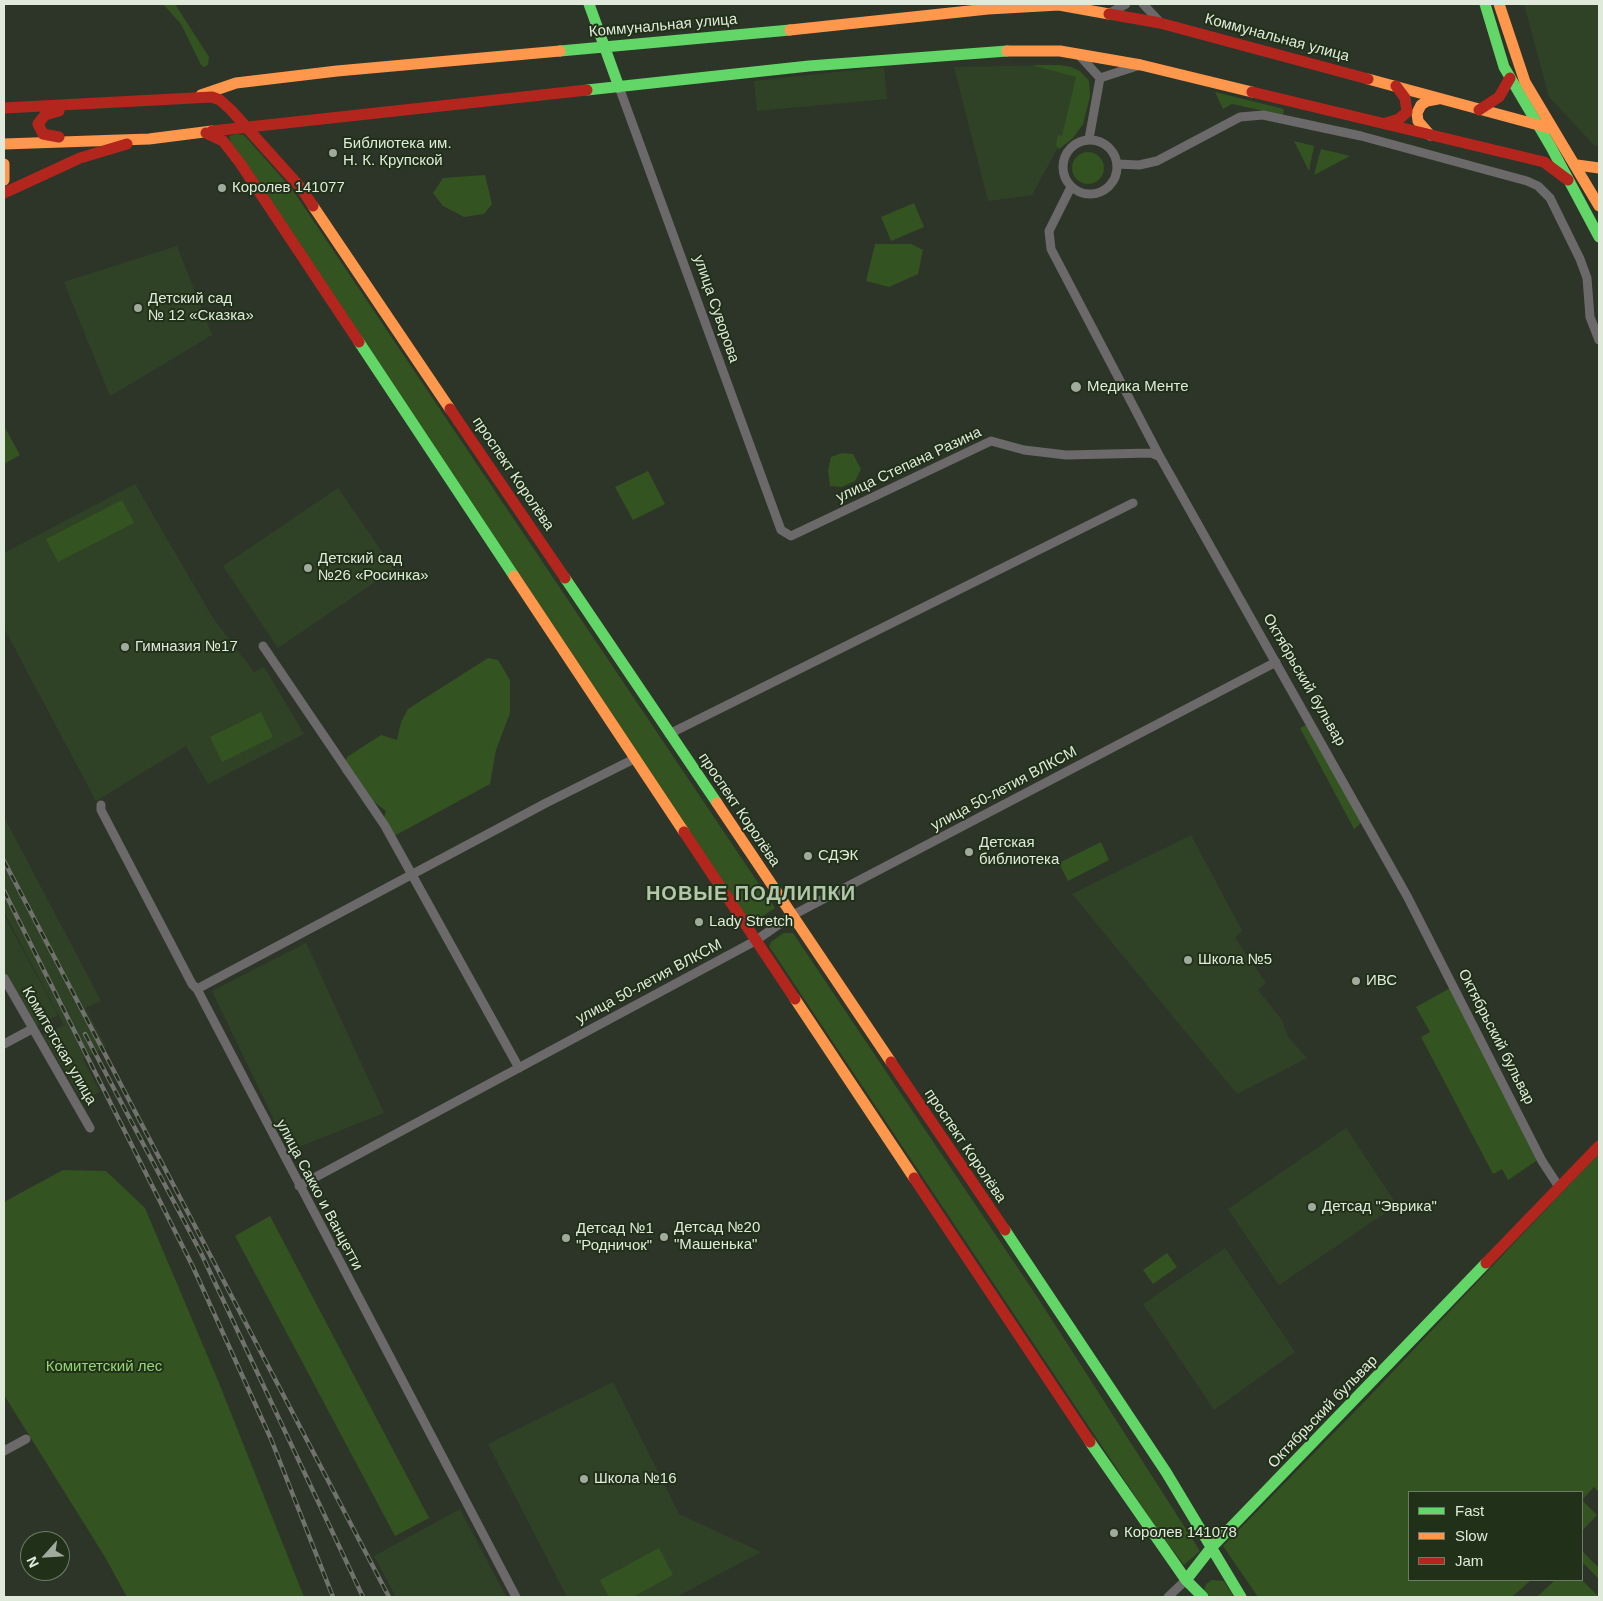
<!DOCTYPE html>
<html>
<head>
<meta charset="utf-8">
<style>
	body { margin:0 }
	#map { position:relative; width:1603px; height:1601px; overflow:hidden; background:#2d3529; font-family:Helvetica,sans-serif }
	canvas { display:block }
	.frame { position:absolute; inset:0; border:5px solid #e0eadb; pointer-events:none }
	.legend { position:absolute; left:1408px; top:1491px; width:175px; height:90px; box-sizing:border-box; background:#213119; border:1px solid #6d7b67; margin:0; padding:6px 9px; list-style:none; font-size:15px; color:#e0eadb }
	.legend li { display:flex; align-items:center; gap:10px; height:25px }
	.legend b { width:25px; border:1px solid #6d7b67 }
	.north { position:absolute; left:20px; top:1531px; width:50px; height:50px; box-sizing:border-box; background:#213119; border:1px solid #6d7b67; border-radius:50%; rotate:244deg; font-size:14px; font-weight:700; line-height:20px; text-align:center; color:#e0eadb }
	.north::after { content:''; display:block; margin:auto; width:18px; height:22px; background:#a1ab9d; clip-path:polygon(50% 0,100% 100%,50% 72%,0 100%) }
</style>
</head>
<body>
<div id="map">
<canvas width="1603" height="1601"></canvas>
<div class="frame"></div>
<ul class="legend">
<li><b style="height:6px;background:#63d668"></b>Fast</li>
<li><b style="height:6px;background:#ff974d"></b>Slow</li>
<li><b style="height:6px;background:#b3261e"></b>Jam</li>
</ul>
<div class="north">N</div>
</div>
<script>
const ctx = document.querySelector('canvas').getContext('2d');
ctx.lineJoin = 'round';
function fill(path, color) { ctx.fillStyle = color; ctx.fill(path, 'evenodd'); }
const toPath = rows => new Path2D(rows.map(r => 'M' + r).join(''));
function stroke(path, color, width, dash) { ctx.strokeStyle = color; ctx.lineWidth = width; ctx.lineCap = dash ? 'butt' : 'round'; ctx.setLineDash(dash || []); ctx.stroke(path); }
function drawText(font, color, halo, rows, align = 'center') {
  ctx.font = font + ' Helvetica,sans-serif'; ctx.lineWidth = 4; ctx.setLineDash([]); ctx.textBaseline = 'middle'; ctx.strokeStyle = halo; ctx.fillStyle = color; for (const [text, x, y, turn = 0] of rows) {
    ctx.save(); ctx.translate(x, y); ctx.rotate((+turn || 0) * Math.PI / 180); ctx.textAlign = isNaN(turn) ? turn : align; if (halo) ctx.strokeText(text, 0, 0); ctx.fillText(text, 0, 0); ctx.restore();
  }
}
fill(toPath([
	[1524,4,1599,4,1599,146,1595,146,1549,97],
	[1060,65,1080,71,1089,81,1090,96,1083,124,1073,138,1057,149,1032,195,988,201,954,67],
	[884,67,887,99,757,111,754,81],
	[177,246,212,335,110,396,64,282],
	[135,484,213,618,254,672,264,667,304,734,208,784,186,746,96,801,4,628,4,553],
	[338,488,394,569,278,648,223,566],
	[4,817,101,1001,85,1008,106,1047,83,1059,100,1092,82,1100,43,1035,64,1025,4,912],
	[1191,835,1242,931,1235,938,1266,983,1258,990,1282,1020,1288,1037,1307,1058,1237,1094,1072,894],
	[4,915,58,1015,34,1028,4,971],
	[306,943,384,1113,289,1151,212,991],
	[1346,1128,1397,1205,1279,1285,1228,1209],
	[1225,1248,1295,1352,1214,1410,1143,1304],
	[613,1382,679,1514,761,1552,676,1597,567,1597,488,1444],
	[460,1509,506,1597,396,1597,374,1556]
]), '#304226');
fill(toPath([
	[163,4,175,4,209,57,208,65,204,67,201,65,181,24],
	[1032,65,1060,65,1071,67,1080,71,1089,81,1090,96,1083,124,1073,138,1059,149,1056,145,1058,135,1062,136,1076,77],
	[1215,92,1284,109,1283,115,1232,104,1223,109],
	[236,134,244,135,292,189,775,908,751,924,231,143,229,136],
	[1294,141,1314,146,1309,171],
	[1321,149,1350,156,1314,175],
	'1072 168a16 16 0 1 1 32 0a16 16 0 1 1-32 0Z',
	[485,175,492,204,484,214,464,217,443,206,433,193,443,178],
	[914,203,924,227,891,241,881,217],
	[875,244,911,244,923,250,918,274,889,287,866,281],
	[4,426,20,455,4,464],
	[842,453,853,454,861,469,855,481,842,487,830,486,828,470,831,457],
	[648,471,665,504,633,520,615,487],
	[122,500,134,523,58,562,46,539],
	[488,658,498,660,510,680,510,713,496,750,490,784,396,835,389,834,382,824,386,811,353,785,342,772,347,757,381,735,397,740,401,722,408,709],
	[261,712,273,737,222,762,210,737],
	[1308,724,1363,821,1354,829,1300,728],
	[1101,842,1109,860,1068,881,1059,863],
	[784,933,793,933,1036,1295,1200,1551,1184,1565,1159,1532,769,946,772,941],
	[1450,988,1539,1159,1508,1180,1502,1169,1493,1174,1421,1037,1430,1032,1416,1007],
	[1599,1153,1599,1492,1594,1487,1582,1500,1597,1515,1582,1531,1582,1492,1409,1492,1409,1580,1531,1580,1512,1597,1258,1597,1223,1546,1367,1399],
	[63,1170,106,1171,145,1208,219,1383,304,1597,127,1597,105,1557,4,1395,4,1202],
	[270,1216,429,1518,395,1536,235,1236],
	[1167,1253,1177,1267,1153,1284,1143,1270],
	[659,1548,673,1575,633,1597,609,1597,600,1580],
	[1582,1551,1599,1568,1599,1579,1582,1562],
	[1212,1580,1224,1581,1234,1597,1210,1597,1204,1590,1206,1584],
	[1555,1580,1582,1580,1599,1597,1537,1597]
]), '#335321');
stroke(toPath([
	[1143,4,1160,22],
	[1110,13,1126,4],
	[1078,54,1100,78,1089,139],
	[1100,78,1137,66],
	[619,87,781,530,791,536,991,441,1024,450,1066,455,1151,453,1160,457],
	'1063 167a27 27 0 1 1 54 0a27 27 0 1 1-54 0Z',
	[1117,164,1139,165,1157,161,1240,117,1263,115,1361,136,1527,181,1538,186,1550,198,1580,259,1587,278,1590,317,1599,340],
	[1071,187,1049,231,1051,249,1160,457,1407,896,1542,1161,1559,1187],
	[263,646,385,826,519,1068],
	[669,734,1133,503],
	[101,805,101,810,192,984,197,989,516,1597],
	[4,978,90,1128],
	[197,989,546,803,636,758],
	[4,1044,32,1029],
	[299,1186,755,941,791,916,1276,662],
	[4,1451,26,1439],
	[1168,1597,1186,1580]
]), '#6b6969', 9);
stroke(toPath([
	[589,4,619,87],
	[1485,4,1504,67,1551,147,1599,237],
	[560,51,790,30],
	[587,90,809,66,1007,51],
	[359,342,514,576],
	[565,578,717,803],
	[1005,1230,1166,1472,1241,1597],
	[1090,1442,1186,1580,1203,1597],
	[1186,1580,1211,1548,1486,1263]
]), '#63d668', 11);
stroke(toPath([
	[1499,4,1525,82,1599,206],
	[790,30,988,9,1059,5,1109,14],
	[1007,51,1060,51,1141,65,1252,92],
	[1368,79,1553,129],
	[201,95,236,83,337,71,560,51],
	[1430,135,1418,121,1417,113,1421,105,1427,101,1438,99],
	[4,144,149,139,212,131],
	[4,164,4,180],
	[1577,165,1599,168],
	[313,206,450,409],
	[514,576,684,832],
	[717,803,891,1062],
	[795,999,914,1178]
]), '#ff974d', 11);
stroke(toPath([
	[1109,14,1160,23,1368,79],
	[1252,92,1544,162,1568,180],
	[4,108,212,97,220,100,231,110,301,188,313,206],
	[1479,110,1499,97,1510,78],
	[59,111,45,115,38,124,43,134,59,137],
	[1386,123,1399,119,1407,112,1405,98,1396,86],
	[212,131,587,90],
	[206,133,223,141,240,163,359,342],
	[4,193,80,158,127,144],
	[450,409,565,578],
	[684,832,795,999],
	[891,1062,1005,1230],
	[914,1178,1090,1442],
	[1486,1263,1599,1146]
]), '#b3261e', 11);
const rail = toPath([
	[4,861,389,1597],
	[4,891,193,1267,271,1439,333,1597],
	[85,1034,201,1253,363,1597]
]);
stroke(rail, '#71716e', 4.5);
stroke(rail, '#213119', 2.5, [8]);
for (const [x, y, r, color] of [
	[333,153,5,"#a1ab9d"],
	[222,188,5,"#a1ab9d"],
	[138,308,5,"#a1ab9d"],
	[1076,387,6,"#a1ab9d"],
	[308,568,5,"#a1ab9d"],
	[125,647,5,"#a1ab9d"],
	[969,852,5,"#a1ab9d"],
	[808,856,5,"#a1ab9d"],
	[699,922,5,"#a1ab9d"],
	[1188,960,5,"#a1ab9d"],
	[1356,981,5,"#a1ab9d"],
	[1312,1207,5,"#a1ab9d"],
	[664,1237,5,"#a1ab9d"],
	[566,1238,5,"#a1ab9d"],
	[584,1479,5,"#a1ab9d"],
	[1114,1533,5,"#a1ab9d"]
]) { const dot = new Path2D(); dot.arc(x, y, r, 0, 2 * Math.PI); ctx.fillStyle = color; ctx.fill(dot); stroke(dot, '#213119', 2); }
drawText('15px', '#e0eadb', '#213119', [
	["Коммунальная улица",663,26,-5],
	["Коммунальная улица",1277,38,15],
	["улица Суворова",716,309,71],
	["улица Степана Разина",909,465,-25],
	["проспект Королёва",513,474,56],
	["Октябрьский бульвар",1304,680,60],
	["улица 50-летия ВЛКСМ",1004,789,-28],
	["проспект Королёва",739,810,56],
	["улица 50-летия ВЛКСМ",649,982,-28],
	["Октябрьский бульвар",1496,1037,63],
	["Комитетская улица",59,1046,60],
	["проспект Королёва",965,1146,56],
	["улица Сакко и Ванцетти",319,1195,62],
	["Октябрьский бульвар",1323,1412,-46]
]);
drawText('15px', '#e0eadb', '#213119', [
	["Библиотека им.",343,144],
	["Н. К. Крупской",343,161],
	["Королев 141077",232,188],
	["Детский сад",148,299],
	["№ 12 «Сказка»",148,316],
	["Медика Менте",1087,387],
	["Детский сад",318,559],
	["№26 «Росинка»",318,576],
	["Гимназия №17",135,647],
	["Детская",979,843],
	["библиотека",979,860],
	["СДЭК",818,856],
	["Lady Stretch",709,922],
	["Школа №5",1198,960],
	["ИВС",1366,981],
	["Детсад \"Эврика\"",1322,1207],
	["Детсад №20",674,1228],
	["\"Машенька\"",674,1245],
	["Детсад №1",576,1229],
	["\"Родничок\"",576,1246],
	["Школа №16",594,1479],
	["Королев 141078",1124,1533]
], 'left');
drawText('15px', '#96d575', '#213119', [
	["Комитетский лес",104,1367]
]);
ctx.letterSpacing = '1px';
drawText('bold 20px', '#b2c6a9', '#213119', [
	["НОВЫЕ ПОДЛИПКИ",751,894]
]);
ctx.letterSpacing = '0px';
</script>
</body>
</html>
